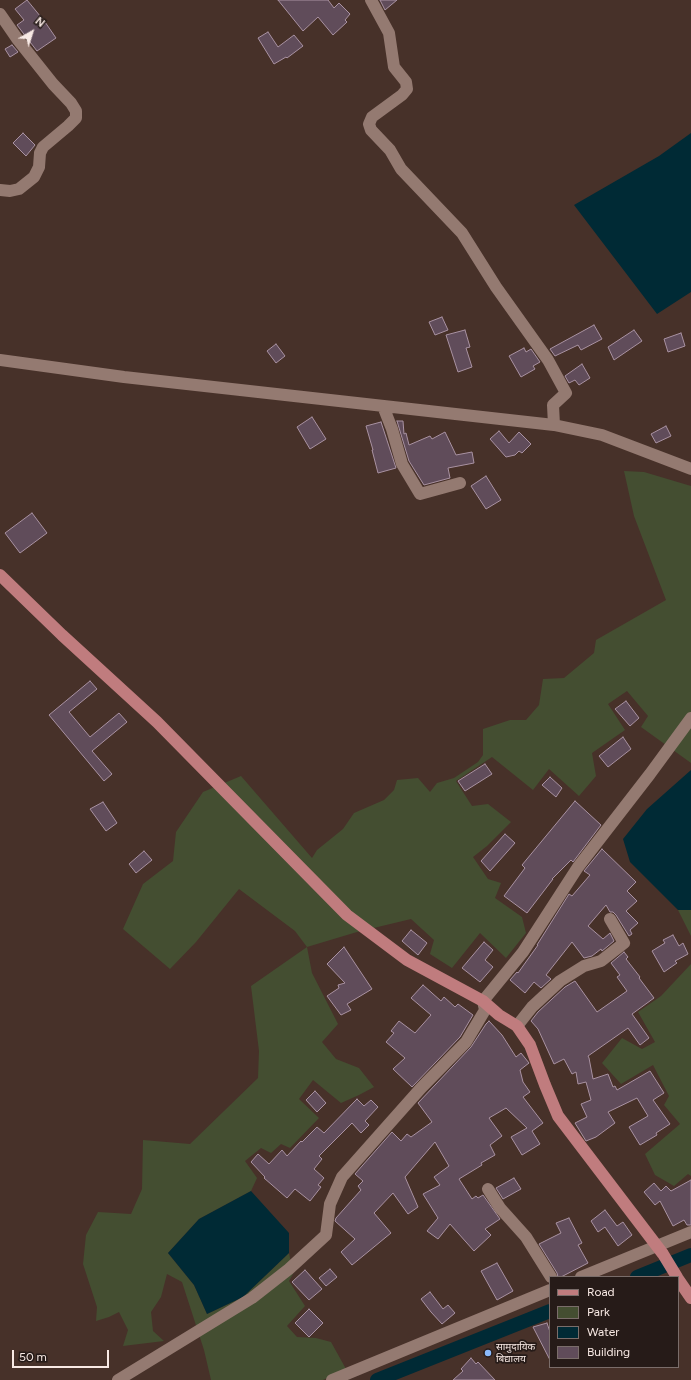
<!DOCTYPE html>
<html>
<head>
<meta charset="utf-8">
<style>
	body { margin:0 }
	#map { position:relative; width:691px; height:1380px; overflow:hidden; background:#473129; font-family:Figtree,sans-serif }
	canvas { display:block }
	.legend { position:absolute; left:549px; top:1276px; width:130px; height:92px; box-sizing:border-box; background:#261b18; border:1px solid #7a6d6a; margin:0; padding:5px 7px; list-style:none; font-size:12px; color:#f8e9e4 }
	.legend li { display:flex; align-items:center; gap:8px; height:20px }
	.legend b { width:20px; border:1px solid #7a6d6a }
	.north { position:absolute; left:12px; top:12px; width:40px; height:40px; -webkit-text-stroke:3px #261b18; paint-order:stroke; rotate:39deg; font-size:11px; font-weight:700; line-height:16px; text-align:center; color:#f8e9e4 }
	.north::after { content:''; display:block; margin:auto; width:14px; height:18px; background:#f8e9e4; clip-path:polygon(50% 0,100% 100%,50% 72%,0 100%) }
	.scale { position:absolute; left:12px; top:1350px; width:97px; height:18px; box-sizing:border-box; border:2px solid #f8e9e4; border-top:0; padding-left:5px; font-size:12px; line-height:14px; white-space:nowrap; color:#f8e9e4; -webkit-text-stroke:3px #261b18; paint-order:stroke }
</style>
</head>
<body>
<div id="map">
<canvas width="691" height="1380"></canvas>
<ul class="legend">
<li><b style="height:5px;background:#c07c7e"></b>Road</li>
<li><b style="height:11px;background:#444e31"></b>Park</li>
<li><b style="height:11px;background:#002a35"></b>Water</li>
<li><b style="height:11px;background:#604c5a"></b>Building</li>
</ul>
<div class="north">N</div>
<div class="scale">50 m</div>
</div>
<script>
const ctx = document.querySelector('canvas').getContext('2d');
ctx.lineJoin = 'round';
function fill(path, color) { ctx.fillStyle = color; ctx.fill(path, 'evenodd'); }
const toPath = rows => new Path2D(rows.map(r => 'M' + r).join(''));
function stroke(path, color, width, dash) { ctx.strokeStyle = color; ctx.lineWidth = width; ctx.lineCap = dash ? 'butt' : 'round'; ctx.setLineDash(dash || []); ctx.stroke(path); }
function drawText(font, color, halo, rows, align = 'center') {
  ctx.font = font + ' Figtree,"Noto Sans Devanagari",sans-serif'; ctx.lineWidth = 3.5; ctx.setLineDash([]); ctx.textBaseline = 'middle'; ctx.strokeStyle = halo; ctx.fillStyle = color; for (const [text, x, y, turn = 0] of rows) {
    ctx.save(); ctx.translate(x, y); ctx.rotate((+turn || 0) * Math.PI / 180); ctx.textAlign = isNaN(turn) ? turn : align; if (halo) ctx.strokeText(text, 0, 0); ctx.fillText(text, 0, 0); ctx.restore();
  }
}
fill(toPath([
	[624,471,644,472,691,486,691,763,641,727,648,716,627,691,608,704,625,730,592,753,596,776,579,796,549,769,533,790,492,757,456,781,472,806,488,804,511,822,487,846,473,857,488,879,501,883,495,898,522,917,526,933,506,958,480,933,452,968,430,954,434,940,411,919,357,932,307,947,312,973,338,1024,322,1042,336,1059,359,1068,374,1087,359,1095,341,1103,313,1080,299,1099,319,1118,290,1148,281,1144,271,1153,261,1148,245,1161,257,1178,251,1191,199,1219,168,1253,194,1285,207,1314,243,1297,289,1253,293,1274,289,1281,305,1306,287,1326,297,1337,316,1338,331,1342,346,1369,323,1380,211,1380,204,1350,182,1282,167,1274,161,1297,151,1312,153,1331,164,1341,123,1346,128,1330,119,1312,109,1317,96,1321,97,1307,83,1264,86,1235,98,1212,131,1214,142,1189,143,1140,190,1144,258,1078,259,1051,251,986,307,947,295,931,239,889,196,942,170,969,123,929,143,884,173,861,176,832,203,792,241,776,312,858,317,850,343,829,354,813,384,800,394,790,397,780,418,778,430,792,437,783,454,778,478,762,483,755,483,729,510,720,526,720,539,705,543,679,564,678,594,653,596,640,666,600,634,516],
	[678,910,691,910,691,936],
	[691,964,691,1176,688,1174,674,1186,655,1175,645,1154,680,1124,664,1105,669,1096,653,1065,621,1084,602,1063,622,1038,642,1049,655,1042,638,1012,661,996]
]), '#444e31');
fill(toPath([
	[691,133,691,292,657,314,574,205,659,156],
	[691,770,691,910,678,910,630,862,623,839,647,809],
	[251,1191,289,1233,289,1253,243,1297,207,1314,194,1285,168,1253,199,1219]
]), '#002a35');
stroke(toPath([
	[637,1277,691,1255],
	[377,1380,550,1311]
]), '#002a35', 14);
const building = toPath([
	[27,0,45,22,56,38,37,51,17,25,24,20,15,9,27,0],
	[278,0,328,0,334,8,339,3,350,14,345,20,347,22,333,35,318,17,303,31,278,0],
	[380,0,397,0,385,10,380,0],
	[268,32,278,47,294,35,303,46,287,58,286,57,274,64,258,38,268,32],
	[12,45,18,52,10,57,5,49,12,45],
	[23,133,35,145,26,156,13,143,23,133],
	[442,317,448,330,435,335,429,322,442,317],
	[594,325,602,339,581,350,578,345,555,356,550,349,594,325],
	[465,330,470,347,466,348,472,367,458,372,446,335,465,330],
	[634,330,642,341,614,360,608,347,634,330],
	[681,333,685,346,668,352,664,339,681,333],
	[276,344,285,356,276,363,267,351,276,344],
	[524,348,526,352,531,349,540,362,533,366,535,369,521,377,509,356,524,348],
	[582,364,590,378,579,385,575,380,569,383,565,376,582,364],
	[312,417,326,439,310,449,297,427,312,417],
	[397,421,403,421,404,434,406,433,409,445,430,436,432,439,445,432,456,455,472,452,474,463,448,468,450,478,424,485,409,461,397,421],
	[381,422,396,468,378,473,372,450,373,450,366,426,381,422],
	[666,426,671,436,656,443,651,434,666,426],
	[499,431,509,443,519,432,531,444,522,453,519,451,515,455,506,457,490,439,499,431],
	[486,476,501,500,486,509,471,486,486,476],
	[32,513,47,533,20,553,5,533,32,513],
	[90,681,97,689,69,712,90,737,119,713,127,722,92,751,112,774,104,781,49,715,90,681],
	[626,701,639,718,630,726,615,709,626,701],
	[623,737,631,749,608,767,599,756,623,737],
	[485,764,492,774,465,791,458,781,485,764],
	[550,777,562,788,556,797,542,785,550,777],
	[575,801,601,825,573,862,571,860,552,879,553,879,527,913,504,896,525,868,522,865,575,801],
	[103,802,117,823,106,831,90,809,103,802],
	[505,834,515,843,490,871,481,861,505,834],
	[602,849,636,882,627,891,637,901,626,911,638,923,630,930,632,934,629,936,616,915,613,912,610,912,606,905,588,926,603,939,610,933,614,941,602,951,601,949,592,956,584,958,572,942,546,975,551,979,541,988,534,982,525,993,510,980,517,972,518,973,538,945,537,945,569,894,572,896,590,875,584,871,602,849],
	[144,851,152,860,136,873,129,864,144,851],
	[411,930,427,943,418,955,402,941,411,930],
	[673,935,679,946,683,943,688,954,675,961,677,963,664,972,652,951,665,943,663,940,673,935],
	[484,942,493,950,485,960,493,967,480,982,462,968,484,942],
	[344,947,372,989,347,1004,351,1010,341,1015,327,996,339,988,338,985,345,983,327,964,344,947],
	[624,952,628,957,626,959,640,977,639,978,654,998,632,1014,649,1038,640,1045,628,1028,588,1056,589,1058,593,1079,608,1074,613,1087,615,1086,617,1090,650,1071,664,1093,653,1100,670,1124,656,1133,657,1135,640,1145,629,1127,648,1116,637,1098,608,1112,615,1123,596,1137,586,1141,575,1123,587,1117,581,1104,591,1100,586,1082,578,1084,576,1072,572,1074,564,1059,554,1064,538,1029,531,1021,538,1012,565,987,575,981,597,1012,627,991,617,977,620,975,611,963,624,952],
	[423,985,441,1001,444,997,455,1007,458,1004,473,1015,460,1037,412,1087,393,1069,405,1058,386,1042,394,1033,391,1031,399,1021,415,1033,431,1015,411,998,423,985],
	[489,1021,502,1035,516,1057,521,1053,529,1063,520,1070,523,1082,530,1092,523,1097,543,1123,532,1131,540,1144,522,1155,511,1137,527,1128,506,1108,489,1118,502,1136,490,1145,495,1155,481,1163,482,1165,459,1179,472,1199,476,1196,478,1198,483,1195,500,1219,485,1229,491,1235,474,1251,450,1224,438,1239,427,1231,438,1218,423,1194,440,1185,434,1177,449,1166,435,1142,405,1177,418,1207,408,1214,393,1193,374,1213,391,1233,352,1265,341,1252,355,1239,335,1221,336,1218,361,1190,358,1186,363,1181,355,1174,392,1132,401,1141,407,1134,411,1137,432,1122,418,1103,471,1047,486,1024,489,1021],
	[315,1091,326,1103,317,1112,306,1100,315,1091],
	[357,1099,364,1106,371,1100,378,1107,365,1121,369,1125,361,1133,352,1123,319,1156,322,1159,314,1169,324,1178,318,1185,321,1187,310,1201,295,1189,287,1198,264,1178,265,1177,251,1162,258,1154,269,1164,282,1150,287,1156,301,1141,302,1142,317,1127,324,1133,357,1099],
	[514,1178,521,1189,503,1199,496,1188,514,1178],
	[691,1180,691,1225,687,1225,684,1220,673,1226,660,1201,655,1205,644,1192,654,1183,661,1191,666,1186,671,1191,691,1180],
	[605,1210,617,1226,623,1222,632,1235,618,1246,605,1227,598,1232,591,1221,605,1210],
	[569,1218,582,1243,578,1245,588,1263,561,1277,558,1277,557,1273,539,1244,561,1233,556,1223,569,1218],
	[497,1263,513,1291,497,1300,481,1271,497,1263],
	[330,1269,337,1277,326,1286,319,1278,330,1269],
	[305,1270,322,1289,309,1300,292,1282,305,1270],
	[430,1292,443,1309,448,1305,455,1313,442,1324,431,1312,421,1299,430,1292],
	[309,1309,323,1323,309,1337,295,1323,309,1309],
	[547,1323,550,1332,550,1360,533,1327,547,1323],
	[471,1358,476,1364,478,1362,495,1380,453,1380,463,1371,461,1369,471,1358]
]);
fill(building, '#604c5a');
stroke(building, '#a992a2', 1);
stroke(toPath([
	[371,0,389,33,394,67,406,82,407,89,402,95,372,117,369,124,371,130,390,150,401,169,462,233,496,287,548,360,566,393,553,405,554,425],
	[0,14,18,40,53,84,71,103,76,111,76,118,68,126,43,147,40,153,39,167,34,177,19,189,10,191,0,190],
	[0,360,124,377,554,425,602,435,691,469],
	[383,406,392,429,402,464,420,494,460,483],
	[517,1026,532,1007,560,981,584,966,601,961,624,943,610,919],
	[488,1189,500,1208,526,1237,551,1277],
	[581,1277,691,1232],
	[118,1380,252,1298,289,1269,326,1235,330,1204,342,1177,421,1088,466,1042,485,1010,483,1001,523,952,578,867,650,774,691,718],
	[332,1380,550,1290]
]), '#947a71', 12);
stroke(toPath([
	[0,575,62,635,157,722,347,915,407,960,483,1001,499,1015,517,1026,530,1045,545,1085,558,1116,663,1254,677,1277],
	[678,1279,691,1298]
]), '#c07c7e', 12);
for (const [x, y, r, color] of [
	[488,1353,4,"#8bbafc"]
]) { const dot = new Path2D(); dot.arc(x, y, r, 0, 2 * Math.PI); ctx.fillStyle = color; ctx.fill(dot); stroke(dot, '#261b18', 1.5); }
drawText('10px', '#f8e9e4', '#261b18', [
	["सामुदायिक",496,1347],
	["बिद्यालय",496,1359]
], 'left');
</script>
</body>
</html>
